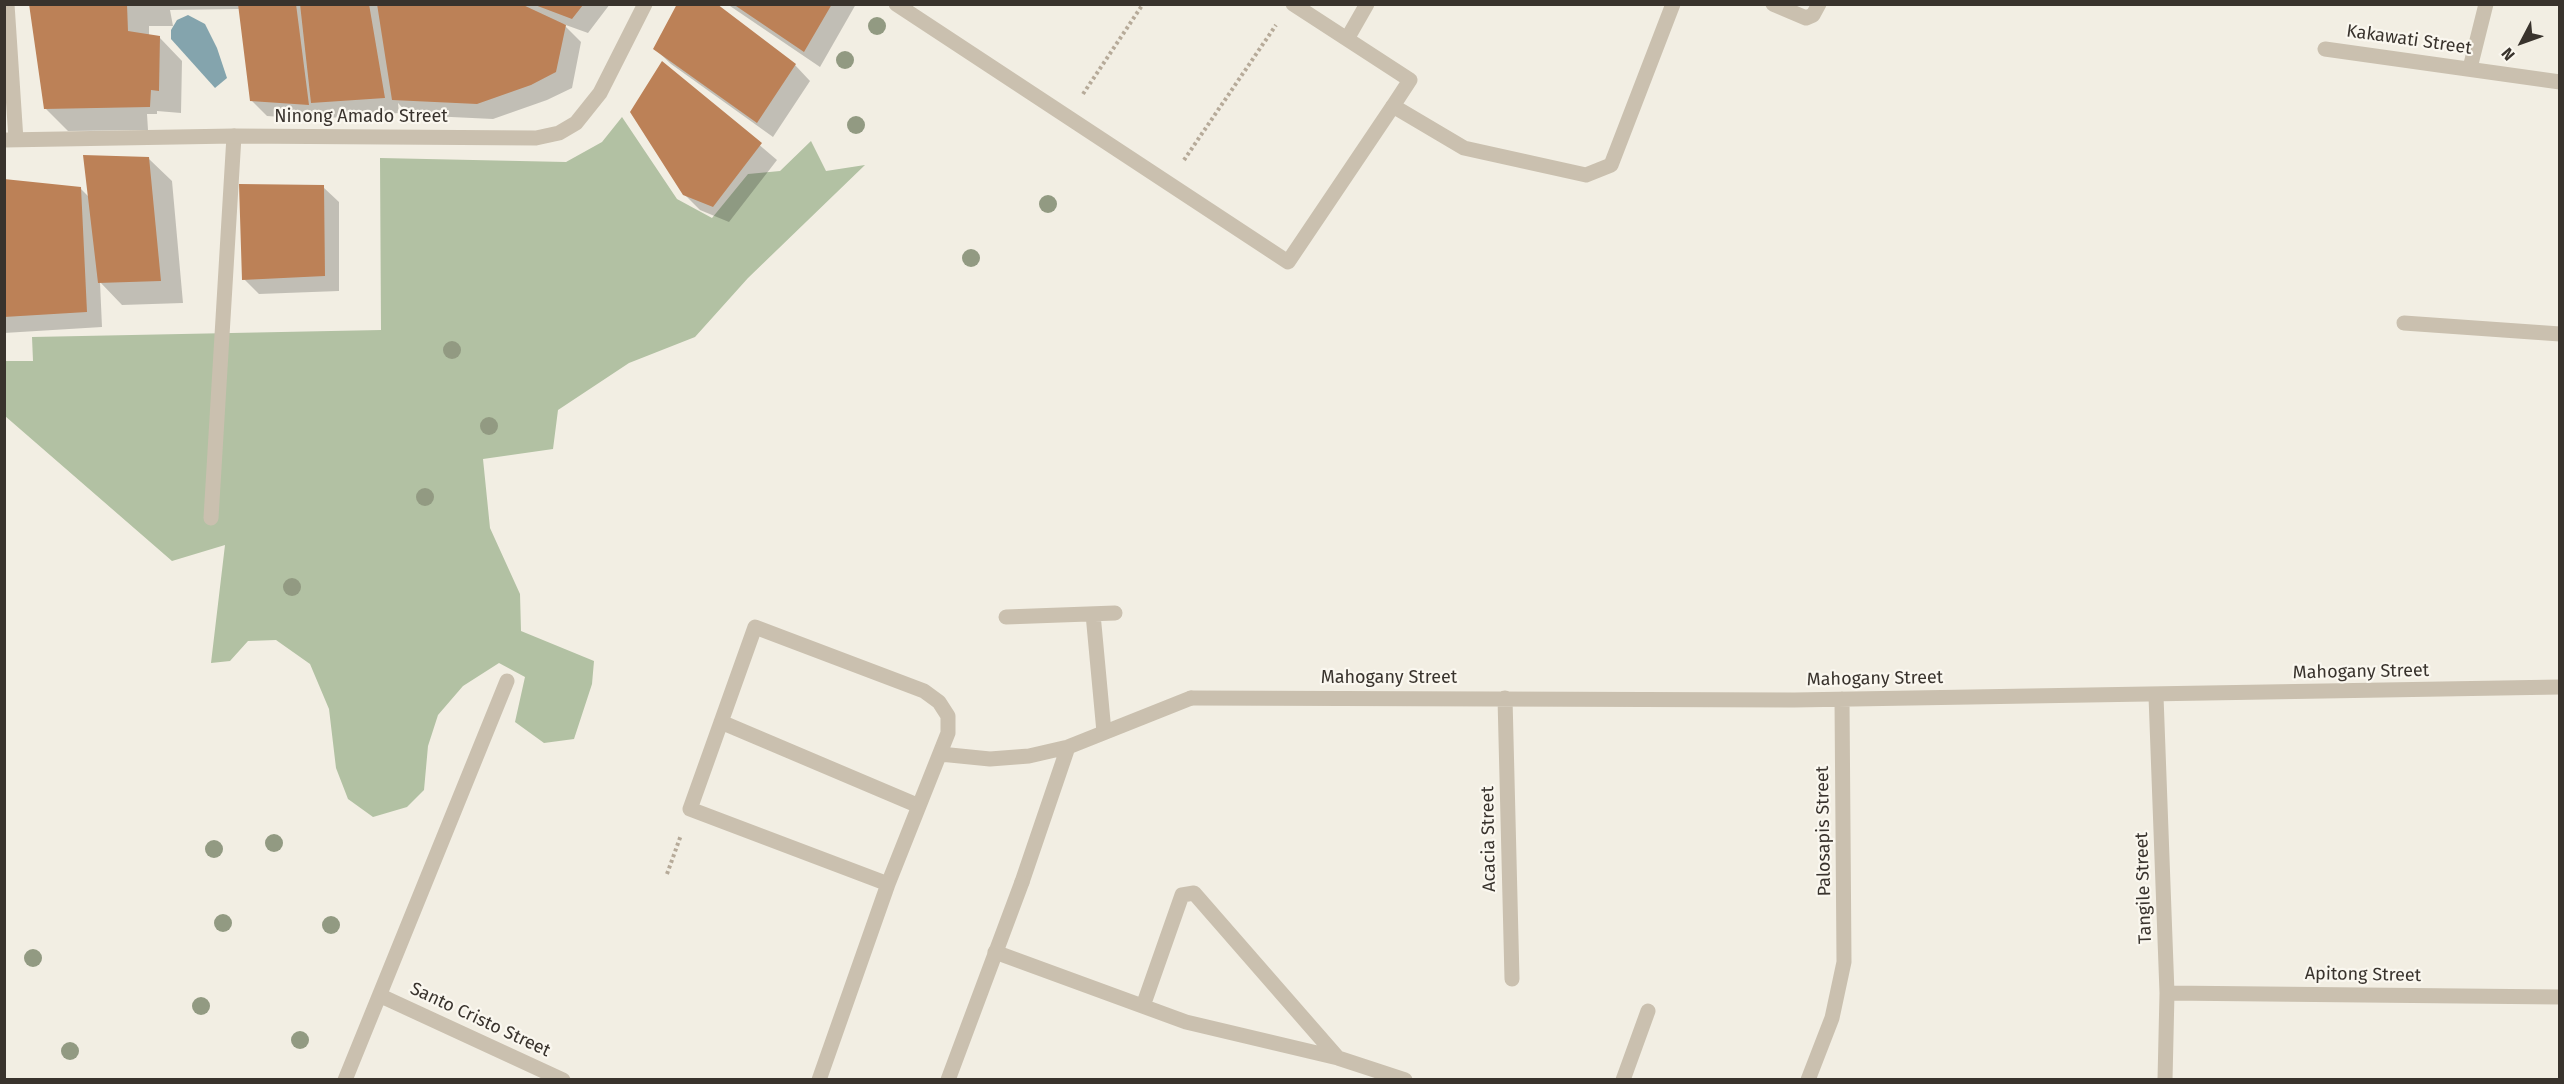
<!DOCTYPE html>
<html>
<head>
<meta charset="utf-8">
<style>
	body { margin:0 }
	#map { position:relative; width:2564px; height:1084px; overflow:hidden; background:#f2eee3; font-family:"Fira Sans",sans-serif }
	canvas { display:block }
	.frame { position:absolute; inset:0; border:6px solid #39332d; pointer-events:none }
	.north { position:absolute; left:2492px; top:12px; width:60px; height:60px; -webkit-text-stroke:4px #faf7ef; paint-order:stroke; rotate:229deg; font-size:16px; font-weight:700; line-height:24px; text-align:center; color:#39332d }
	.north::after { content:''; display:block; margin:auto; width:21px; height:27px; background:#39332d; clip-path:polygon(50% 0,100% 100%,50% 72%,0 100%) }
</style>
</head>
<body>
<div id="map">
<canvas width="2564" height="1084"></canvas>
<div class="frame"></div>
<div class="north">N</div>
</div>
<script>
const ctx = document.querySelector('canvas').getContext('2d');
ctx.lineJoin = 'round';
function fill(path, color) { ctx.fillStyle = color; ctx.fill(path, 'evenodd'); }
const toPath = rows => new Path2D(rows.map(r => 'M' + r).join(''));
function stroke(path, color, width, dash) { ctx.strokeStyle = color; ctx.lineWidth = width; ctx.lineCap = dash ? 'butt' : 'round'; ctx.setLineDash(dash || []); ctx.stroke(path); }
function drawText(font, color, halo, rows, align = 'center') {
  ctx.font = font + ' "Fira Sans",sans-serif'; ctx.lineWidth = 4.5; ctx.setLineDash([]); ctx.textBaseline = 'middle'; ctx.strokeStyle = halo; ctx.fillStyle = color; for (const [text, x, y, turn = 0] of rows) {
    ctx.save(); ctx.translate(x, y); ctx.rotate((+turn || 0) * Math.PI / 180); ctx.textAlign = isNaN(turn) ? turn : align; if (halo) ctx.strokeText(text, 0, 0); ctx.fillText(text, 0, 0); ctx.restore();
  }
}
fill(toPath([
	[622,117,677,199,712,218,748,174,780,171,811,141,826,171,865,165,748,278,695,337,629,363,558,410,553,449,483,459,490,528,520,594,521,631,594,661,592,684,574,739,544,743,515,722,525,677,499,663,463,686,438,715,428,746,424,790,407,807,373,817,348,799,336,768,329,709,310,664,276,640,248,641,230,661,211,663,225,545,172,561,5,416,5,361,33,361,32,337,381,330,380,158,566,162,602,142]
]), '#b2c1a3');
fill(toPath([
	[188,15,205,24,217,48,227,78,215,88,171,39,171,30,177,20]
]), '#84a4ad');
fill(toPath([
	[31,4,610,4,588,33,563,24,581,42,572,88,547,100,493,119,409,115,398,103,399,113,328,118,322,112,324,120,267,116,251,100,240,9,170,10,173,26,149,26,149,36,160,38,182,61,181,113,157,111,157,114,147,114,148,130,68,131,45,108],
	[727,4,856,4,820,67],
	[655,49,795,65,810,81,773,137,671,64],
	[663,63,777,160,729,222,700,210,684,194],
	[149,159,172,181,183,303,122,305,100,282,102,327,4,333,4,181,80,188,90,198],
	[323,187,339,202,339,291,259,294,244,279]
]), '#0003');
fill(toPath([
	[29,4,127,4,128,31,160,36,159,91,151,90,150,107,44,109],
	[238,4,296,4,309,105,250,101],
	[300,4,369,4,385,98,311,103],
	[377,4,521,4,566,25,556,72,531,85,477,104,392,100],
	[677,4,717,4,796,64,757,123,653,49],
	[733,4,832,4,804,52],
	[535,5,583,5,572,19],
	[662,61,762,143,713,207,683,195,630,112],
	[83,155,149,157,161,281,98,283],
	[4,179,81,187,87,312,4,317],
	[239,184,324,185,325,276,242,280]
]), '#bc8157');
stroke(toPath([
	[1083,94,1143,4],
	[1184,160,1276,25],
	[667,874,681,835]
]), '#b6aa99', 4, [3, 3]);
stroke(toPath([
	[1293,4,1410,80,1393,106],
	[1347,39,1367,4],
	[2404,323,2560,334],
	[211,518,234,136],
	[1093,614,1104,732],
	[1006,617,1115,613],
	[721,722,919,806],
	[940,754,990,759,1029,756,1068,747,1191,698],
	[1022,882,1068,747],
	[995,952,1186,1022,1338,1058,1405,1080],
	[1143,1006,1182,895,1194,893,1338,1058],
	[819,1080,888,884,948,733,948,716,939,702,924,691,755,627,690,809,888,884]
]), '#cac0af', 15);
stroke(toPath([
	[7,4,16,140],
	[896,4,1288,262,1393,106,1464,148,1586,175,1611,165,1673,4],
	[1773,4,1806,18,1813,15,1819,4],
	[2325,49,2560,82],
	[2470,68,2486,4],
	[4,140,234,136,536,138,559,133,576,123,600,93,645,4],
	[2156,696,2167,993,2165,1080],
	[1191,698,1794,700,2560,687],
	[1505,698,1512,979],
	[2167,993,2560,997],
	[381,996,563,1080],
	[345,1080,507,681],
	[948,1080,1022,882],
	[1623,1080,1648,1011],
	[1808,1080,1832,1018,1844,962,1842,699]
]), '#cac0af', 15);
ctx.fillStyle = '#929a82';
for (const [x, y] of [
	[877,26],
	[845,60],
	[856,125],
	[1048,204],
	[971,258],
	[452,350],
	[489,426],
	[425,497],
	[292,587],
	[274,843],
	[214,849],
	[223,923],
	[331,925],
	[33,958],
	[201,1006],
	[300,1040],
	[70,1051]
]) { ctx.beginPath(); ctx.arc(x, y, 9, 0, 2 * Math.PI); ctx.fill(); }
drawText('18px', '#39332d', '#faf7ef', [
	["Kakawati Street",2409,40,8],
	["Ninong Amado Street",361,117],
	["Mahogany Street",2361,672,-1],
	["Mahogany Street",1389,678],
	["Mahogany Street",1875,679,-1],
	["Palosapis Street",1824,831,-91],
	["Acacia Street",1489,839,-91],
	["Tangile Street",2144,888,-92],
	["Apitong Street",2363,975,1],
	["Santo Cristo Street",480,1020,25]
]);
</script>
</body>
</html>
